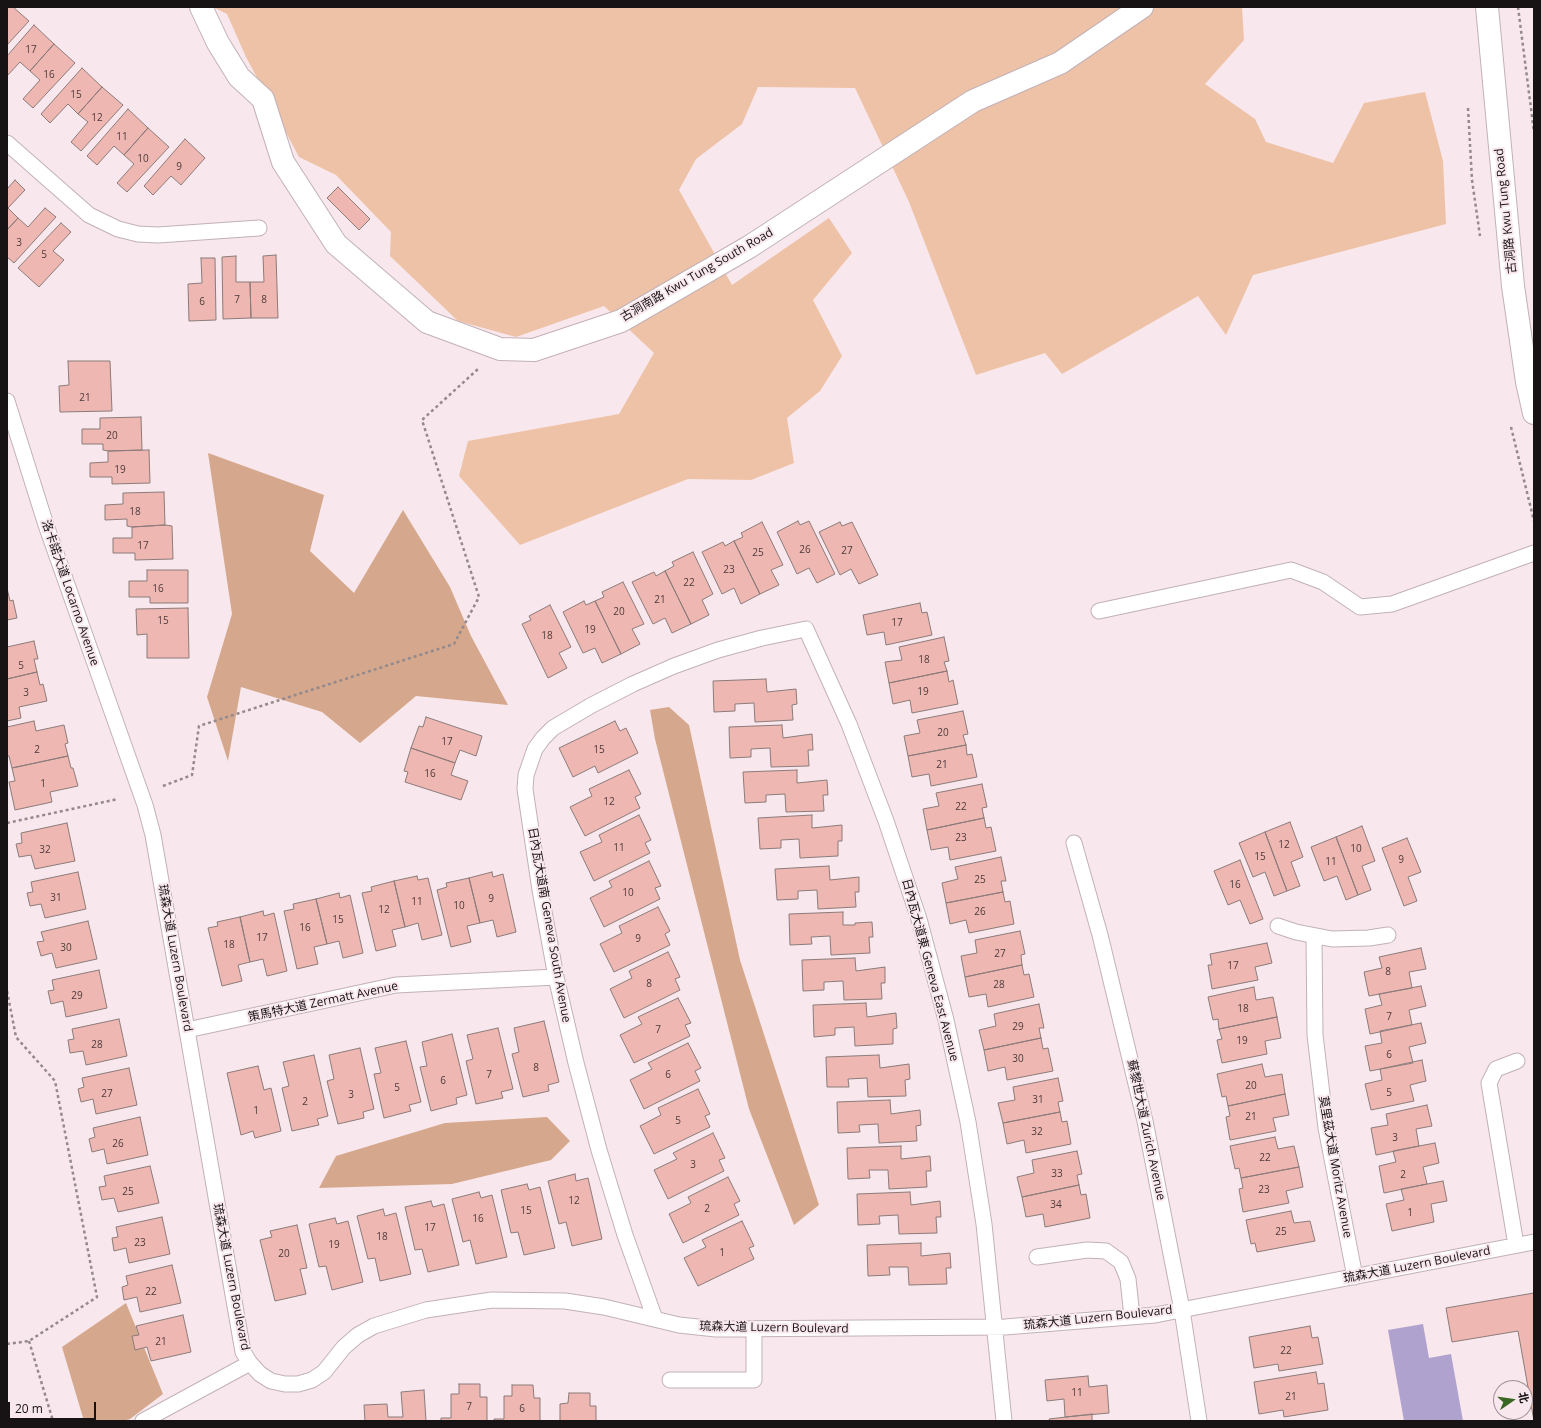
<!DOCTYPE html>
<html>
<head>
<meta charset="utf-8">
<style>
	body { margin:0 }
	#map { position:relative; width:1541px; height:1428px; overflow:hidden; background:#f8e7ec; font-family:"Open Sans","Noto Sans SC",sans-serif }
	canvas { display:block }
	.frame { position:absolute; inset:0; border:8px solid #171213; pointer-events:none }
	.north { position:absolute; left:1493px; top:1380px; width:40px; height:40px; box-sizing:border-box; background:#f8e7ec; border:1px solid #9e9295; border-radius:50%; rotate:77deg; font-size:11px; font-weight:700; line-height:16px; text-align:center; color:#171213 }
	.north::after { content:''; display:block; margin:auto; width:14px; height:18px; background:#3a6623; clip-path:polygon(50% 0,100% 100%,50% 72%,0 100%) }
	.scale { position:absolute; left:8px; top:1402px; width:88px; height:18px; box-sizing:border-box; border:2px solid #171213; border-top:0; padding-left:5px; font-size:12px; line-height:14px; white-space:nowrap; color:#171213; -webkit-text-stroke:3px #f8e7ec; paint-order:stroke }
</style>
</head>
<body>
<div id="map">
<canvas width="1541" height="1428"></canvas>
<div class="frame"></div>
<div class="north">北</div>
<div class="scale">20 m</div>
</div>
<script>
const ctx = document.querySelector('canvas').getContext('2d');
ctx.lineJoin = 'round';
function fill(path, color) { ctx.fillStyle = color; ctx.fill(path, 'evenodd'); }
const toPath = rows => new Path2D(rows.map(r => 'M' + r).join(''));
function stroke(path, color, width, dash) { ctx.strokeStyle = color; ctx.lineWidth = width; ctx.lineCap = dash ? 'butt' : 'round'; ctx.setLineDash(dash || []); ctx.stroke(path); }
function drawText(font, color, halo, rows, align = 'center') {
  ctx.font = font + ' "Open Sans","Noto Sans SC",sans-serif'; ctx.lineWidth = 4; ctx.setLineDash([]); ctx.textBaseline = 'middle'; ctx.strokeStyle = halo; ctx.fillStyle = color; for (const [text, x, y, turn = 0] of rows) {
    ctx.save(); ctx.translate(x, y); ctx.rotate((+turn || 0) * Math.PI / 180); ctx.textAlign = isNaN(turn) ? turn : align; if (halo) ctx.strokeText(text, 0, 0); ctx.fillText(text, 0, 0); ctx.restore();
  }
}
fill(toPath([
	[213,7,1242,7,1244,40,1205,84,1255,119,1266,142,1333,163,1364,103,1425,92,1443,161,1446,224,1253,275,1226,335,1198,296,1062,374,1045,353,976,375,909,202,855,88,758,87,742,124,696,159,679,190,732,285,829,218,852,253,813,300,842,356,820,391,787,418,794,463,751,480,688,479,520,545,459,476,468,441,619,414,654,353,604,306,516,337,458,321,390,256,391,232,336,175,299,157,246,57,227,14]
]), '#eec2a7');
fill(toPath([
	[208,453,324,495,310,551,354,593,403,510,450,587,471,636,508,705,416,696,360,743,322,712,241,687,228,761,207,697,232,614],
	[669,707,689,725,740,960,819,1205,794,1225,749,1109,655,739,650,710],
	[547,1117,570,1141,551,1160,452,1184,319,1188,336,1156,445,1123],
	[126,1303,163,1394,130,1419,123,1421,84,1421,62,1347]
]), '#d5a88d');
fill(toPath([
	[1423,1324,1429,1358,1451,1354,1463,1421,1404,1421,1388,1330]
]), '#b0a2ce');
const building = toPath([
	[7,7,13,7,29,21,7,45,7,7],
	[34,25,54,44,30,71,20,62,7,76,7,56,34,25],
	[54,44,75,63,33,108,23,99,40,80,30,71,54,44],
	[82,68,102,87,78,114,68,104,50,123,41,114,82,68],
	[102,87,123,105,81,151,71,142,88,122,78,114,102,87],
	[128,109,148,128,124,155,114,146,97,165,87,156,128,109],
	[148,128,169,147,127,192,117,183,134,164,124,155,148,128],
	[185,139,205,158,181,185,171,176,153,195,144,186,185,139],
	[15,180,25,190,8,208,18,218,7,230,7,189,15,180],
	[338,187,370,219,359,230,327,198,338,187],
	[45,208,56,217,14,263,7,257,7,230,18,218,28,227,45,208],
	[61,223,71,232,53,251,64,260,39,287,18,268,61,223],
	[276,255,278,318,251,318,250,282,264,282,263,256,276,255],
	[236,256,236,282,250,282,251,318,223,319,222,257,236,256],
	[201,258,215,258,216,320,189,321,188,284,202,283,201,258],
	[68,361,110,361,112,411,60,412,59,386,69,385,68,361],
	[141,417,142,450,108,451,103,450,103,444,82,444,82,429,100,429,100,418,141,417],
	[149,450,150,483,112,484,112,477,90,477,90,463,108,462,108,451,149,450],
	[164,492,165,525,132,527,127,526,127,519,105,520,105,505,123,504,123,493,164,492],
	[798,521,800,525,809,521,835,574,817,583,809,568,797,574,777,532,798,521],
	[762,522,783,565,771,570,779,585,760,594,734,541,743,537,741,533,762,522],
	[840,522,842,526,852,522,878,575,859,584,851,569,840,575,819,532,840,522],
	[165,525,172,526,173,559,135,560,135,553,113,553,113,538,132,538,132,527,165,525],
	[734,541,760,594,741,604,734,588,722,594,702,552,723,542,725,546,734,541],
	[693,552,713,594,702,600,709,615,691,624,665,571,674,566,672,562,693,552],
	[147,570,188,570,188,603,150,603,150,597,129,597,129,581,147,581,147,570],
	[665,571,691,624,672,633,665,618,653,624,632,582,654,572,656,576,665,571],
	[623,582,644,624,632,629,640,644,621,654,595,601,604,597,602,592,623,582],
	[7,588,10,601,13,600,17,618,7,620,7,588],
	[584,601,586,605,595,601,621,654,602,663,595,648,583,653,563,612,584,601],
	[920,603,922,613,927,612,932,635,886,645,884,632,867,635,863,615,920,603],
	[550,605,571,647,559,653,567,668,548,678,522,624,531,620,529,616,550,605],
	[188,608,189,658,147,658,147,634,137,635,136,609,188,608],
	[944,637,949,661,944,662,947,671,889,683,885,662,902,660,899,647,944,637],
	[34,641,38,659,34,659,37,672,7,679,7,647,34,641],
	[947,671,949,682,953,680,958,704,912,713,910,700,893,704,889,683,947,671],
	[37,672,40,685,43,684,47,701,19,707,21,718,7,721,7,679,37,672],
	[766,679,767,692,796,689,797,704,792,705,793,720,755,722,754,703,735,704,735,711,714,712,713,681,766,679],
	[963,711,968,734,963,735,966,745,908,756,904,736,920,733,917,720,963,711],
	[426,717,482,736,476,756,460,750,455,763,411,748,419,726,423,727,426,717],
	[34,721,36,731,64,725,68,743,65,744,68,756,12,768,9,756,7,756,7,727,34,721],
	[615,721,620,731,626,728,638,753,598,773,595,766,573,777,559,748,615,721],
	[782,725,783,738,812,734,813,750,808,750,809,766,771,767,770,748,751,749,751,757,730,758,729,727,782,725],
	[966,745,967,755,972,754,977,777,931,786,929,774,912,777,908,756,966,745],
	[411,748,455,763,451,775,468,781,461,800,405,782,408,772,404,771,411,748],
	[68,756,71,768,73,768,78,786,50,792,52,802,15,810,9,782,15,781,12,768,68,756],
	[629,770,641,794,635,797,640,808,585,836,570,807,592,796,589,789,629,770],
	[797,770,797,783,827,780,828,795,823,795,824,811,786,812,785,794,766,795,766,802,745,803,743,772,797,770],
	[982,784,987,807,982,808,984,818,927,830,923,809,939,806,936,793,982,784],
	[639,815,651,840,645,843,650,853,594,881,580,852,602,842,599,835,639,815],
	[812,815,812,828,842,825,842,841,838,841,838,856,800,858,799,839,781,840,781,848,760,849,758,818,812,815],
	[984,818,986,828,991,827,996,851,950,860,948,847,931,850,927,830,984,818],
	[1290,822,1303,857,1291,862,1300,886,1287,891,1265,832,1290,822],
	[67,823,75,861,35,869,31,855,19,857,16,844,22,843,21,833,67,823],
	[1362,826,1375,861,1362,866,1371,890,1358,895,1336,837,1362,826],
	[1265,832,1287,891,1274,896,1265,872,1253,877,1239,843,1265,832],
	[1336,837,1358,895,1346,900,1337,876,1324,881,1311,847,1336,837],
	[1407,838,1421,872,1408,877,1417,901,1404,906,1382,848,1407,838],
	[1001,857,1006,881,1001,881,1003,892,946,903,942,883,958,879,955,867,1001,857],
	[1240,860,1263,919,1250,924,1240,900,1228,905,1214,871,1240,860],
	[649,861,661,886,655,888,660,899,604,927,590,898,612,887,609,881,649,861],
	[829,866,830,880,859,877,859,892,855,892,856,907,818,909,817,890,798,891,798,899,777,900,775,869,829,866],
	[78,872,86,909,45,918,41,904,30,906,27,893,33,892,31,882,78,872],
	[492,872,493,877,503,874,516,932,497,937,493,920,480,923,469,878,492,872],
	[417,876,418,880,428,878,442,935,422,940,418,923,405,927,394,881,417,876],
	[469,878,480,923,467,926,471,942,451,947,437,890,447,887,446,883,469,878],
	[394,881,405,927,392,930,396,946,376,951,362,893,372,891,371,887,394,881],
	[1003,892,1005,902,1010,901,1014,924,969,933,966,920,950,924,946,903,1003,892],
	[339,893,340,898,350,895,363,953,343,958,339,941,327,944,316,899,339,893],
	[316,899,327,944,314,947,318,964,297,969,284,911,294,909,293,904,316,899],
	[658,907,670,931,665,934,670,945,614,972,600,944,622,933,619,926,658,907],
	[263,911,264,916,274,913,287,971,267,976,263,959,250,962,240,917,263,911],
	[843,912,843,925,855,925,855,923,872,922,873,937,869,937,870,953,831,955,830,936,811,937,812,944,790,945,789,914,843,912],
	[240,917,250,962,238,965,242,981,222,986,208,928,218,926,217,922,240,917],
	[88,921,97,959,56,968,52,953,41,956,37,942,44,941,41,932,88,921],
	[1020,931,1025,954,1021,955,1022,965,965,977,961,956,977,953,975,940,1020,931],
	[1267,943,1272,963,1255,967,1258,980,1212,989,1208,965,1212,965,1210,954,1267,943],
	[1421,948,1426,969,1409,972,1412,988,1369,996,1364,972,1382,968,1379,957,1421,948],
	[668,952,680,977,675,979,680,990,624,1018,610,989,632,978,629,971,668,952],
	[855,958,856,971,885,967,885,983,881,983,882,999,844,1000,843,981,824,982,824,990,803,991,802,960,855,958],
	[1022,965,1024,975,1029,974,1034,997,988,1007,986,994,969,997,965,977,1022,965],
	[99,970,107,1008,66,1017,63,1001,51,1004,48,991,54,990,52,980,99,970],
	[1421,986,1426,1006,1409,1010,1412,1025,1370,1034,1365,1009,1382,1005,1379,994,1421,986],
	[1254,987,1256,1000,1273,997,1277,1017,1219,1029,1218,1019,1213,1020,1208,997,1254,987],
	[678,998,691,1023,685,1025,690,1036,634,1063,620,1035,642,1024,638,1017,678,998],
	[866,1003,867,1017,896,1013,897,1028,893,1029,893,1044,855,1046,854,1027,835,1028,835,1035,814,1037,813,1005,866,1003],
	[1039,1004,1044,1028,1039,1028,1041,1038,984,1050,979,1030,996,1026,994,1014,1039,1004],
	[1277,1017,1281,1038,1265,1041,1267,1054,1222,1063,1217,1040,1222,1039,1219,1029,1277,1017],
	[119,1019,127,1056,86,1065,83,1051,70,1053,68,1040,74,1039,72,1029,119,1019],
	[544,1021,559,1082,548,1085,549,1091,523,1097,512,1054,519,1052,514,1028,544,1021],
	[1421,1023,1426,1043,1409,1047,1413,1063,1370,1071,1365,1046,1382,1043,1380,1031,1421,1023],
	[498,1028,513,1089,501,1092,503,1098,476,1104,466,1061,473,1059,467,1035,498,1028],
	[452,1034,467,1095,456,1098,457,1104,431,1111,420,1067,427,1066,422,1042,452,1034],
	[1041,1038,1043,1049,1048,1048,1053,1071,1007,1080,1005,1067,988,1071,984,1050,1041,1038],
	[406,1041,421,1102,409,1105,411,1111,384,1118,374,1074,381,1073,375,1048,406,1041],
	[688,1043,701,1068,695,1071,700,1081,644,1109,630,1080,652,1069,648,1063,688,1043],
	[360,1048,374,1109,363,1112,364,1118,338,1124,327,1081,334,1079,329,1055,360,1048],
	[314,1055,328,1116,317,1119,319,1125,292,1131,282,1088,289,1086,283,1062,314,1055],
	[879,1055,880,1068,909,1064,910,1079,905,1080,906,1096,868,1097,867,1078,848,1079,849,1087,827,1087,826,1057,879,1055],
	[1422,1060,1426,1081,1410,1085,1414,1101,1371,1110,1365,1084,1382,1080,1380,1069,1422,1060],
	[1262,1064,1265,1077,1282,1074,1285,1094,1228,1106,1226,1096,1222,1097,1217,1074,1262,1064],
	[258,1066,264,1090,271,1088,281,1131,255,1138,253,1131,241,1135,227,1073,258,1066],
	[129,1068,137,1105,96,1114,93,1099,81,1102,78,1089,84,1087,82,1078,129,1068],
	[1058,1078,1063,1101,1058,1102,1060,1112,1003,1123,998,1103,1015,1100,1013,1087,1058,1078],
	[698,1089,710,1114,705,1116,710,1127,654,1154,640,1126,661,1115,658,1108,698,1089],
	[1285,1094,1289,1115,1273,1118,1276,1131,1230,1140,1226,1117,1230,1116,1228,1106,1285,1094],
	[890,1100,891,1114,920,1110,921,1125,916,1126,917,1141,879,1143,878,1124,859,1125,860,1132,838,1133,837,1102,890,1100],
	[1427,1105,1432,1126,1416,1129,1419,1146,1376,1155,1371,1128,1388,1125,1386,1114,1427,1105],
	[1060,1112,1062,1122,1067,1121,1071,1144,1026,1153,1024,1140,1007,1144,1003,1123,1060,1112],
	[140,1117,148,1155,107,1164,104,1149,92,1152,89,1139,95,1137,93,1128,140,1117],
	[713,1133,725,1158,719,1160,724,1171,668,1199,654,1170,677,1159,673,1153,713,1133],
	[1275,1137,1278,1149,1294,1146,1299,1167,1241,1178,1239,1168,1235,1169,1230,1146,1275,1137],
	[1435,1143,1439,1163,1423,1167,1427,1184,1384,1193,1379,1166,1396,1162,1393,1151,1435,1143],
	[901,1146,901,1159,930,1156,931,1171,926,1171,927,1187,889,1189,888,1170,869,1170,870,1178,848,1179,847,1148,901,1146],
	[1077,1151,1082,1174,1077,1175,1079,1185,1022,1197,1017,1177,1034,1173,1032,1160,1077,1151],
	[150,1166,159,1203,118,1212,114,1198,102,1200,99,1187,106,1186,104,1176,150,1166],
	[1299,1167,1303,1187,1286,1191,1289,1203,1243,1212,1239,1189,1243,1188,1241,1178,1299,1167],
	[575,1174,576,1181,588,1178,602,1239,572,1246,566,1222,559,1224,548,1181,575,1174],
	[728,1177,740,1201,734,1204,739,1215,683,1243,669,1214,691,1203,688,1197,728,1177],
	[1443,1181,1447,1201,1431,1204,1434,1222,1392,1231,1386,1204,1404,1200,1401,1189,1443,1181],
	[527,1184,529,1190,540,1187,555,1248,524,1255,518,1232,511,1233,501,1190,527,1184],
	[1079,1185,1081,1195,1086,1194,1090,1218,1045,1227,1043,1214,1026,1217,1022,1197,1079,1185],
	[479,1192,481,1198,492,1195,507,1257,476,1264,470,1240,463,1242,452,1199,479,1192],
	[910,1192,911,1205,940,1201,941,1217,936,1217,937,1233,899,1234,898,1215,879,1216,880,1224,858,1225,857,1194,910,1192],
	[431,1201,433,1207,444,1204,459,1265,428,1272,422,1249,415,1250,405,1207,431,1201],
	[383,1209,385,1216,396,1213,411,1274,380,1281,375,1258,368,1259,357,1216,383,1209],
	[1291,1211,1294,1223,1310,1221,1315,1241,1257,1252,1255,1243,1251,1244,1246,1220,1291,1211],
	[162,1217,170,1254,129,1263,126,1248,114,1251,112,1238,118,1237,116,1227,162,1217],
	[335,1218,337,1224,348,1221,363,1282,332,1290,326,1266,319,1267,309,1224,335,1218],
	[742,1221,754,1246,749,1248,754,1259,698,1286,684,1258,706,1247,702,1240,742,1221],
	[297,1225,307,1268,300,1269,306,1294,275,1301,260,1240,272,1237,270,1231,297,1225],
	[921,1243,921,1256,950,1253,951,1268,946,1268,947,1284,909,1285,908,1267,889,1267,890,1275,868,1276,867,1245,921,1243],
	[172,1265,181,1303,140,1312,137,1297,124,1300,122,1287,128,1285,126,1276,172,1265],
	[1534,1293,1534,1421,1518,1331,1452,1342,1446,1308,1534,1293],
	[183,1315,191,1352,151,1361,147,1347,135,1350,132,1336,139,1335,136,1326,183,1315],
	[1310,1326,1312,1338,1318,1337,1323,1364,1279,1371,1278,1364,1254,1368,1249,1337,1310,1326],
	[1316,1372,1318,1384,1324,1383,1328,1410,1284,1417,1283,1410,1259,1414,1254,1382,1316,1372],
	[1088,1376,1089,1387,1107,1385,1109,1413,1065,1417,1064,1399,1047,1401,1045,1380,1088,1376],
	[459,1384,480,1384,480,1397,487,1397,487,1421,441,1421,441,1418,451,1418,451,1394,459,1394,459,1384],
	[512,1385,533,1385,534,1398,540,1398,540,1421,494,1421,494,1419,504,1419,504,1396,512,1396,512,1385],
	[424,1390,426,1421,365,1421,364,1405,387,1404,388,1417,403,1417,401,1392,424,1390],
	[569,1393,590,1393,590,1406,596,1406,596,1421,560,1421,560,1404,568,1403,569,1393],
	[1092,1414,1092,1421,1050,1421,1049,1419,1092,1414]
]);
fill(building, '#eeb7b2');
stroke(building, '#8b7b7a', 1);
const lane = toPath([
	[7,143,89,215,118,229,138,234,158,235,259,228],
	[7,401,46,525,145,805,153,835,243,1352,250,1363,260,1374,271,1381,285,1384,298,1384,312,1380,324,1372,344,1347,358,1335,374,1326,426,1310,492,1300,565,1301,604,1307,679,1325,716,1329,1005,1327,1155,1315,1534,1242],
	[1099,611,1291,570,1323,582,1360,607,1392,604,1534,553],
	[1074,843,1100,935,1145,1121,1182,1310,1199,1421],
	[1278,926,1296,932,1332,939,1369,938,1388,935],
	[1314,937,1315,1035,1326,1128,1355,1277],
	[187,1030,396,985,556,977],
	[1516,1245,1489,1083,1496,1069,1517,1061],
	[1037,1257,1087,1250,1106,1251,1121,1262,1128,1279,1132,1317],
	[655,1319,625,1235,599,1150,576,1063,556,977,540,890,525,789,526,775,535,749,543,738,553,728,592,705,633,684,674,666,718,650,762,638,806,629,849,724,886,821,919,919,946,1020,968,1122,984,1224,1004,1421],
	[670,1380,754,1380,754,1330],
	[143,1421,250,1363]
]);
const street = toPath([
	[201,7,218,43,239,77,263,99,283,162,336,244,427,322,500,349,534,350,621,321,749,247,973,101,1060,63,1142,7]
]);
const secondary = toPath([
	[1487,7,1513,286,1527,382,1534,413]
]);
stroke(lane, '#c2b1b7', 17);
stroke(street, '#c2b1b7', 24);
stroke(secondary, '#c2b1b7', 24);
stroke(toPath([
	[1518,7,1534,132],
	[1468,108,1472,180,1480,236],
	[1511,427,1534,521],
	[163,786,192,775,199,726,454,644,479,597,422,420,478,369],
	[7,823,118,799],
	[7,991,16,1037,55,1081,97,1297,29,1341,7,1344],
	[29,1341,53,1421]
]), '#94898c', 2.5, [3, 3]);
stroke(lane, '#fff', 15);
stroke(street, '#fff', 22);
stroke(secondary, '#fff', 22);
drawText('10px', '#4d3b3b', null, [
	["17",31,50],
	["16",49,75],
	["15",76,95],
	["12",97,118],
	["11",122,137],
	["10",143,159],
	["9",179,167],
	["3",19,243],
	["5",44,255],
	["7",237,300],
	["8",264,300],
	["6",202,302],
	["21",85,398],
	["20",112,436],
	["19",120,470],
	["18",135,512],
	["17",143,546],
	["26",805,550],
	["27",847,551],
	["25",758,553],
	["23",729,570],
	["22",689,583],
	["16",158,589],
	["21",660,600],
	["20",619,612],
	["15",163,621],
	["17",897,623],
	["19",590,630],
	["18",547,636],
	["18",924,660],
	["5",21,666],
	["19",923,692],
	["3",26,693],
	["20",943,733],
	["17",447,742],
	["2",37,750],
	["15",599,750],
	["21",942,765],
	["16",430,774],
	["1",43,784],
	["12",609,802],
	["22",961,807],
	["23",961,838],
	["12",1284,845],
	["11",619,848],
	["10",1356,849],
	["32",45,850],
	["15",1260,857],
	["9",1401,860],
	["11",1331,862],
	["25",980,880],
	["16",1235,885],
	["10",628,893],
	["31",56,898],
	["9",491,899],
	["11",417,902],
	["10",459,906],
	["12",384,910],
	["26",980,912],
	["15",338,920],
	["16",305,928],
	["17",262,938],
	["9",638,939],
	["18",229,945],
	["30",66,948],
	["27",1000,954],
	["17",1233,966],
	["8",1388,972],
	["8",649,984],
	["28",999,985],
	["29",77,996],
	["18",1243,1009],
	["7",1389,1017],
	["29",1018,1027],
	["7",658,1030],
	["19",1242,1041],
	["28",97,1045],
	["6",1389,1055],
	["30",1018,1059],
	["8",536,1068],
	["7",489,1075],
	["6",668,1075],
	["6",443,1081],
	["20",1251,1086],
	["5",397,1088],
	["5",1389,1093],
	["27",107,1094],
	["3",351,1095],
	["31",1038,1100],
	["2",305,1102],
	["1",256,1111],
	["21",1251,1117],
	["5",678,1121],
	["32",1037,1132],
	["3",1395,1138],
	["26",118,1144],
	["22",1265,1158],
	["3",693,1165],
	["33",1057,1174],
	["2",1403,1175],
	["23",1264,1190],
	["25",128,1192],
	["12",574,1201],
	["34",1056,1205],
	["2",707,1209],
	["15",526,1211],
	["1",1410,1213],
	["16",478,1219],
	["17",430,1228],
	["25",1281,1232],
	["18",382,1237],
	["23",140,1243],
	["19",334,1245],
	["1",722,1253],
	["20",284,1254],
	["22",151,1292],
	["21",161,1342],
	["22",1286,1351],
	["11",1077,1393],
	["21",1291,1397],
	["7",469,1407],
	["6",522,1409]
]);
drawText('12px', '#171213', '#f8e7ec', [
	["古洞路 Kwu Tung Road",1506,211,-96],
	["古洞南路 Kwu Tung South Road",697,275,-30],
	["洛卡諾大道 Locarno Avenue",70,593,71],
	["日內瓦大道南 Geneva South Avenue",549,925,80],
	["琉森大道 Luzern Boulevard",175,958,80],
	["日內瓦大道東 Geneva East Avenue",930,970,75],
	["策馬特大道 Zermatt Avenue",323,1002,-12],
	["蘇黎世大道 Zurich Avenue",1146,1130,78],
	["莫里茲大道 Moritz Avenue",1335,1167,80],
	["琉森大道 Luzern Boulevard",1417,1265,-11],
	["琉森大道 Luzern Boulevard",231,1277,79],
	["琉森大道 Luzern Boulevard",1098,1318,-6],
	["琉森大道 Luzern Boulevard",774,1328,1]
]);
</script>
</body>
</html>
